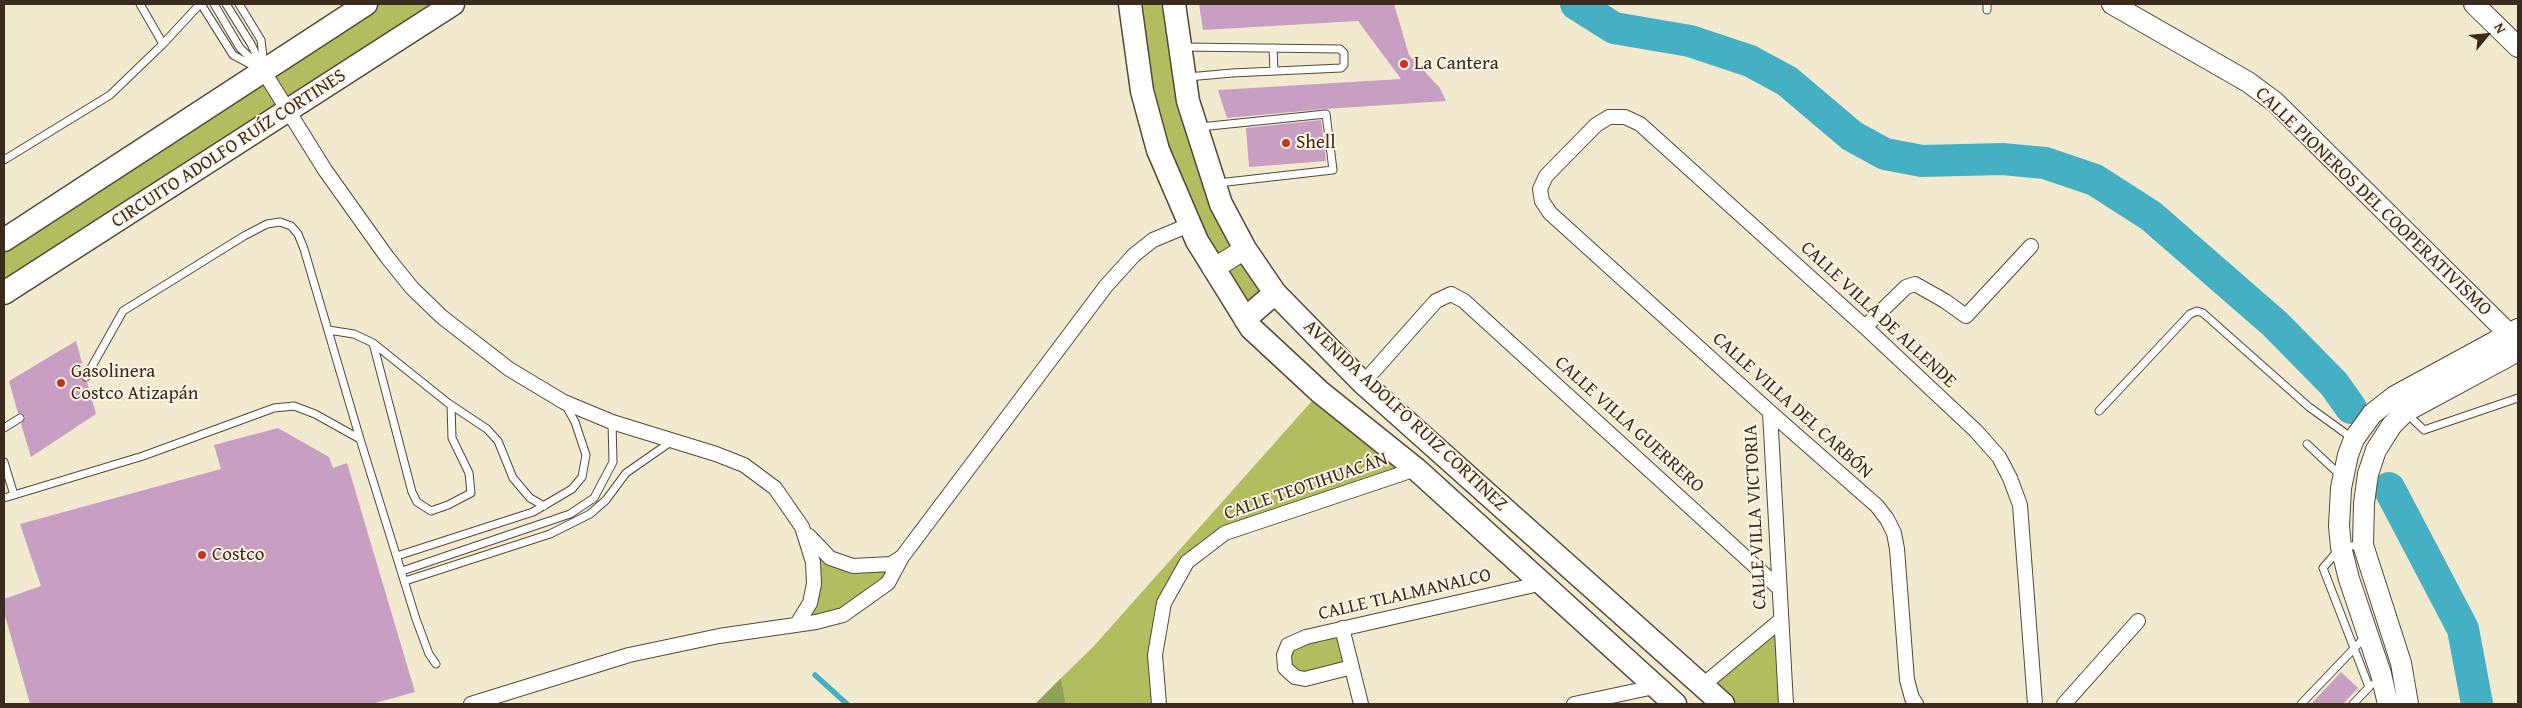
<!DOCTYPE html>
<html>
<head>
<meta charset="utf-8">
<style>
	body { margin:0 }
	#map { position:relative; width:2522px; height:708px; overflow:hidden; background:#f1eacf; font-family:"Gentium Book Plus",serif }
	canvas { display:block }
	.frame { position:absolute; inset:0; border:5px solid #3b2a1e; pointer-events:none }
	.north { position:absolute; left:2462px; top:10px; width:50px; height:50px; -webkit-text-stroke:4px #fcf5e5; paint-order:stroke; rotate:62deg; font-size:14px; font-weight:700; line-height:20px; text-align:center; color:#3b2a1e }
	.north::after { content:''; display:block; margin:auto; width:18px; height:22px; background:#3b2a1e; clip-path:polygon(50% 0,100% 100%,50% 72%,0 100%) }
</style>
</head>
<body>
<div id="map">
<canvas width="2522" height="708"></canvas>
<div class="frame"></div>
<div class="north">N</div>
</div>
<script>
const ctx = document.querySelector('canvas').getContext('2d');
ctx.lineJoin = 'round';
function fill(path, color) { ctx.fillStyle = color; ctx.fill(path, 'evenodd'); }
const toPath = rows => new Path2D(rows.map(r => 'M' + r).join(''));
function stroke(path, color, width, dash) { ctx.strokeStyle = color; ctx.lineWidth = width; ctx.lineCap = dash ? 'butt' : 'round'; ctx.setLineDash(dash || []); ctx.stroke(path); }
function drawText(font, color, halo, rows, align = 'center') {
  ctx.font = font + ' "Gentium Book Plus",serif'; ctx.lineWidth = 4; ctx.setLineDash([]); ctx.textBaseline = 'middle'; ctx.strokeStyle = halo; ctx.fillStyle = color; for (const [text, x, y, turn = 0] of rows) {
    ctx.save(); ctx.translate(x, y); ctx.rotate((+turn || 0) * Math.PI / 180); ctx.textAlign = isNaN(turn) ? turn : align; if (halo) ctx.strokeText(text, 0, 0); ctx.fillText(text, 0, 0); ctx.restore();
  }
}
fill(toPath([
	[368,4,453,4,4,293,4,240],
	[1130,4,1174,4,1202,146,1281,300,1251,328,1189,225],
	[1320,392,1416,469,1260,521,1187,562,1164,603,1159,704,1066,704,1061,678,1093,647],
	[811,553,830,558,890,564,888,583,843,615,797,624,810,603],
	[1781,620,1786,704,1723,704,1703,685],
	[1342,628,1352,667,1305,679,1285,668,1288,645]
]), '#b2bd5f');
fill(toPath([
	[1061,678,1066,704,1035,704]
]), '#8da456');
stroke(toPath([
	[815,675,847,704]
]), '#45b0c4', 5.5);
stroke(toPath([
	[1576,4,1614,28,1690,41,1750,61,1787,81,1852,136,1885,154,1922,161,2002,159,2045,163,2095,180,2151,216,2275,324,2334,384,2351,408],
	[2389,488,2463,629,2477,704]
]), '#45b0c4', 32);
fill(toPath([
	[1199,4,1394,4,1409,55,1440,88,1446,101,1325,109,1227,118,1218,90,1401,79,1358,21,1203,30],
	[1321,120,1326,161,1249,167,1246,128],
	[76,341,84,370,81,378,83,381,87,382,96,414,31,457,21,424,25,417,23,414,18,413,9,381],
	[278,428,329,457,333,468,347,463,415,692,372,704,30,704,4,612,4,599,41,586,20,524,221,469,214,445],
	[2341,672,2358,688,2343,704,2311,704]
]), '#c89fc2');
const lane = toPath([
	[140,4,163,44],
	[201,4,233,55,259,69],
	[214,4,240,48,259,66],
	[226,4,251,44,262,67],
	[239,4,261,40,264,66],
	[1987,4,1987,10],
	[1184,47,1340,49,1344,53,1344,65,1341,68,1232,73,1188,77],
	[1273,48,1274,71],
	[1200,127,1326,114,1333,170,1218,183],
	[4,160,110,95,163,44,200,4],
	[328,330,354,334,373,343,448,403,487,429,498,441,513,478,530,498,544,506],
	[373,343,412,492,417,502,431,511,448,505,471,493,469,473,452,438,451,405],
	[86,377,123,311,244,236,267,224,280,222,291,226,298,234,304,249,360,439],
	[2099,411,2190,314,2197,311,2203,313,2309,407,2352,438],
	[2407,414,2424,430,2518,398],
	[4,428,20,418],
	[2307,444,2341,476],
	[4,462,14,495],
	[4,498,143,456,274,408,294,406,315,414,360,439,416,619,429,654,436,664],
	[2362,545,2341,547,2323,568,2369,687],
	[397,556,533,512,572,489,582,477,586,455,575,422,565,404],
	[402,571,570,514,594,498,613,462,612,422],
	[405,581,550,534,590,514,606,500,626,473,672,441],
	[2301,704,2366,636],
	[2353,704,2371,685]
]);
const street = toPath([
	[264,72,325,170,387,257,412,288,442,317,509,369,564,402,612,422,716,454,744,465,775,488,802,527,813,562,814,584,810,603,797,624],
	[1865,327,1906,287,1915,284,1945,301,1966,316,2031,246],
	[1363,383,1436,301,1451,294,1464,301,1779,588],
	[1770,412,1786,704],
	[809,536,830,558,853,566,891,564,902,557],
	[1342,628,1361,704],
	[1352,667,1305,679,1295,677,1285,668,1284,655,1288,645,1306,637,1543,583],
	[1703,685,1781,620],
	[471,704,629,655,719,636,816,622,843,615,888,583,902,557,1106,286,1134,255,1153,240,1189,225],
	[1159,704,1155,655,1164,603,1187,562,1225,533,1416,469],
	[1574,704,1654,687],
	[1916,704,1912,698,1907,680,1897,549,1894,533,1887,519,1877,506,1770,412,1550,213,1542,201,1540,189,1546,176,1596,125,1609,117,1625,117,1640,124,1865,327,1976,431,1999,457,2010,478,2020,505,2035,704],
	[2064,704,2138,621]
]);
const secondary = toPath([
	[2112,4,2248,82,2275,102,2509,334,2518,352],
	[2474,4,2518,47],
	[1213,269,1245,249],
	[2388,704,2381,674,2349,579,2341,547,2339,526,2341,488,2348,455,2354,439,2372,414,2395,396,2518,329],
	[2408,704,2401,663,2363,545,2364,503,2368,474,2376,450,2392,425,2405,412,2518,351]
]);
const primary = toPath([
	[1130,4,1142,91,1158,150,1197,241,1251,328,1320,392,1416,469,1675,704],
	[1174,4,1188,101,1221,204,1245,249,1275,293,1363,383,1723,704],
	[4,240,366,4],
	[4,293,453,4],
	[1245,319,1275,293]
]);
stroke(lane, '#564739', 9);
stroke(street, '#564739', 16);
stroke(secondary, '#564739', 22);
stroke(primary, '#564739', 25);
stroke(lane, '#fff', 7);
stroke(street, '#fff', 14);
stroke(secondary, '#fff', 20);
stroke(primary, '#fff', 22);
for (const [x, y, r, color] of [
	[1404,64,5,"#c8321e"],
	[1286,143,5,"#c8321e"],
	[61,383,5,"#c8321e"],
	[202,555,5,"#c8321e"]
]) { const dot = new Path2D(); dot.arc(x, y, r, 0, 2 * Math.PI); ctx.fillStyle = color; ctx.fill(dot); stroke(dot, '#fcf5e5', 2); }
drawText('19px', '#3b2a1e', '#fcf5e5', [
	["La Cantera",1414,64],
	["Shell",1296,143],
	["Gasolinera",71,372],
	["Costco Atizapán",71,394],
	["Costco",212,555]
], 'left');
drawText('19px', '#3b2a1e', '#fcf5e5', [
	["CIRCUITO ADOLFO RUÍZ CORTINES",229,149,-33],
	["CALLE PIONEROS DEL COOPERATIVISMO",2373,202,44],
	["CALLE VILLA DE ALLENDE",1878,315,43],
	["CALLE VILLA DEL CARBÓN",1792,406,42],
	["AVENIDA ADOLFO RUIZ CORTINEZ",1405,416,43],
	["CALLE VILLA GUERRERO",1629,425,42],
	["CALLE TEOTIHUACÁN",1306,487,-19],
	["CALLE VILLA VICTORIA",1756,517,-93],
	["CALLE TLALMANALCO",1405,595,-13]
]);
</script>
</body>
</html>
